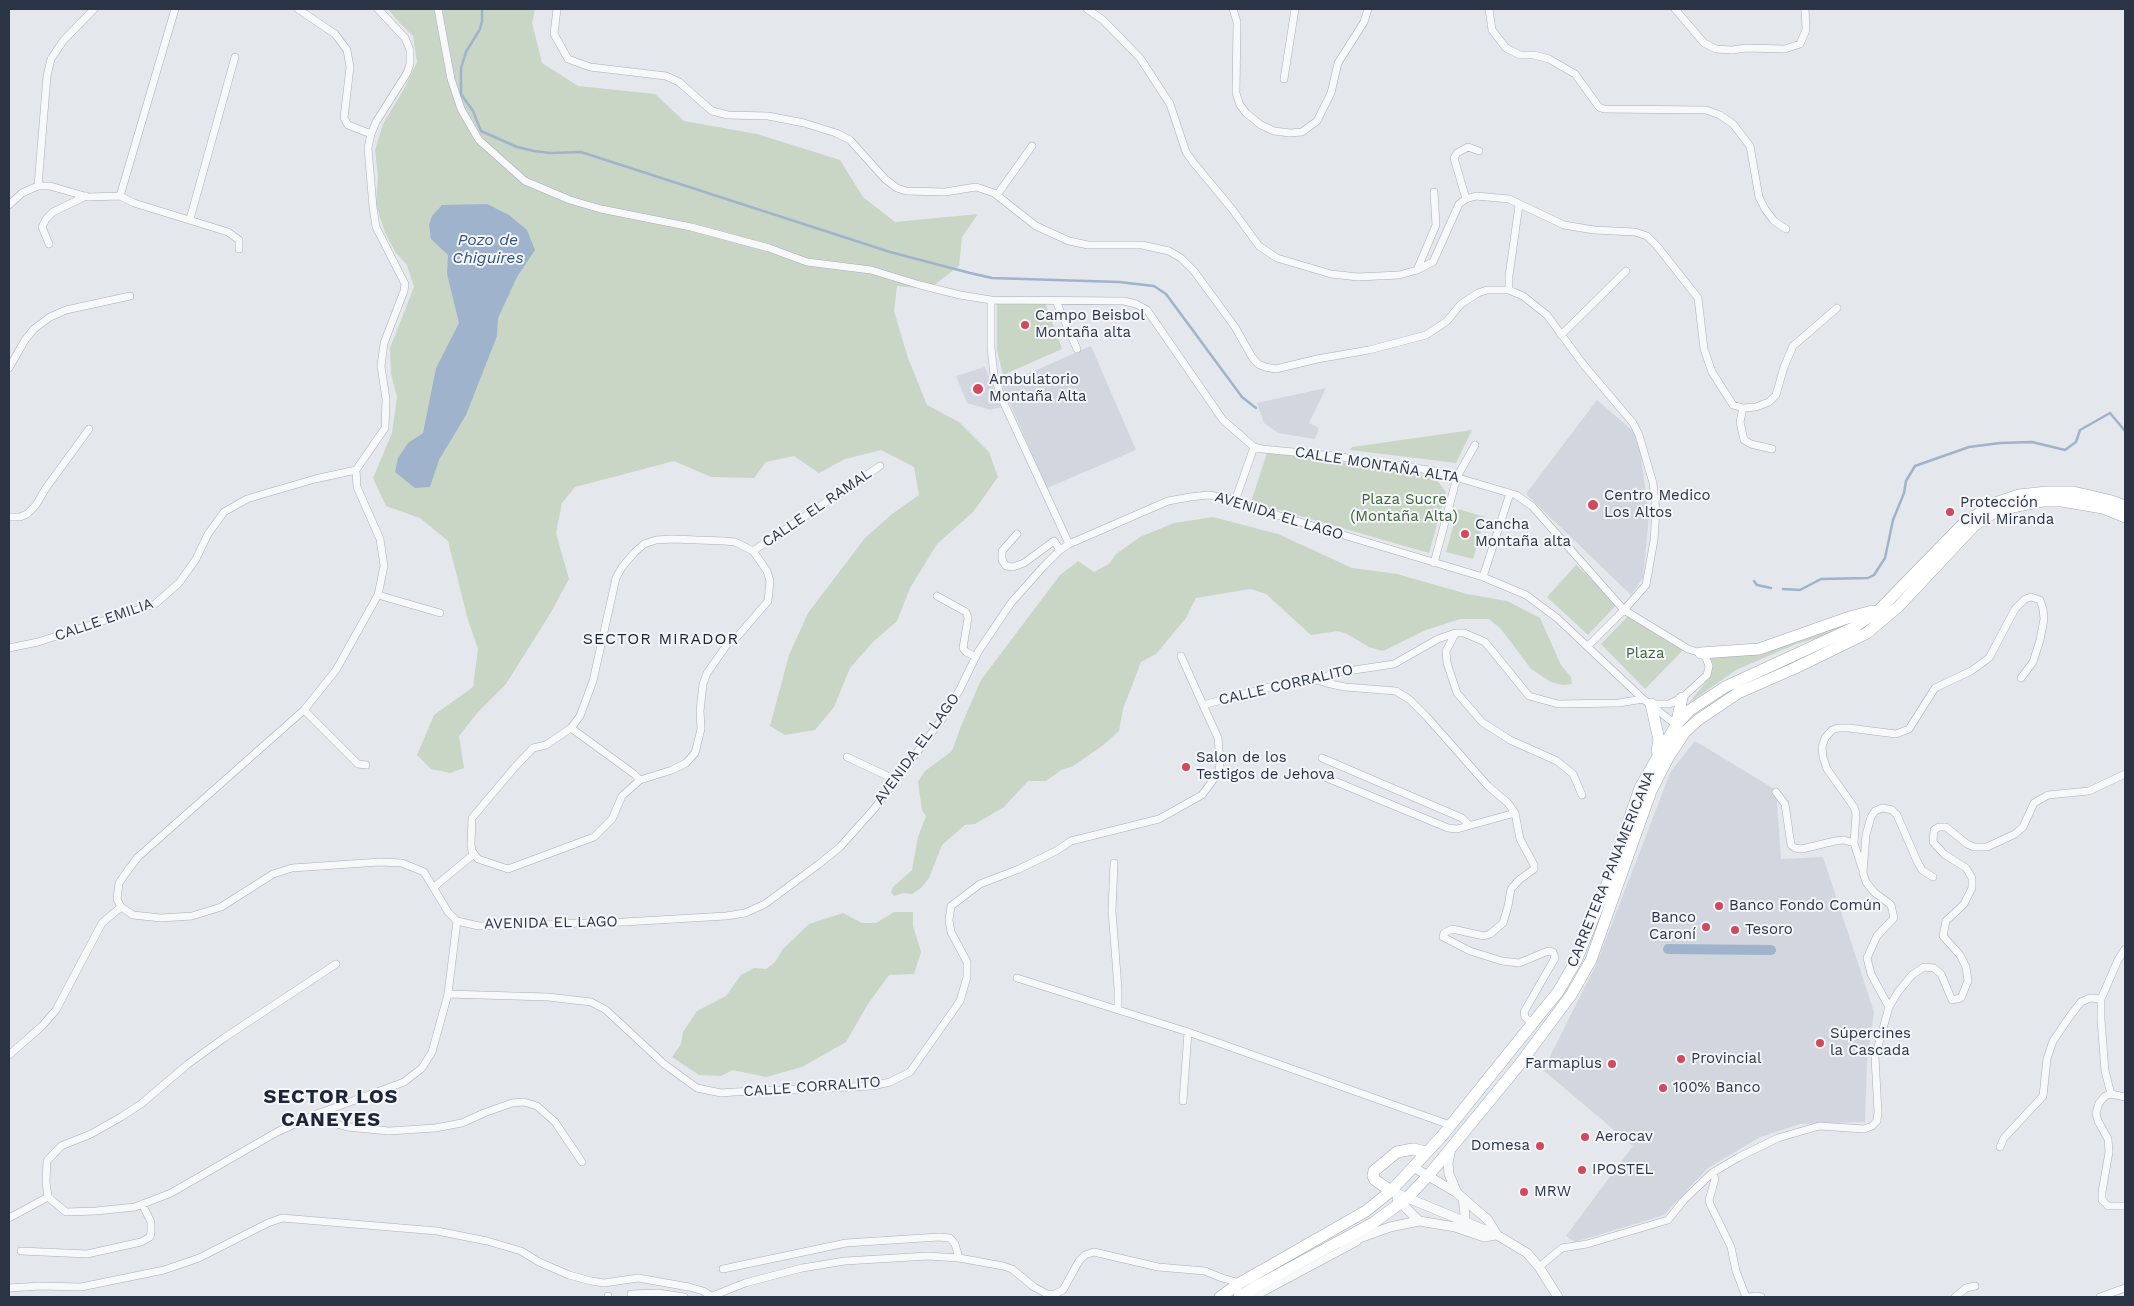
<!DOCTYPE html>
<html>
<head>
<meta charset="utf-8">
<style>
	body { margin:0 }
	#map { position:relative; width:2134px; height:1306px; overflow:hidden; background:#e4e7ec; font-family:"Work Sans",sans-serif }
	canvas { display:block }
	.frame { position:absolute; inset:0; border:10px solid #2b3445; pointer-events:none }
</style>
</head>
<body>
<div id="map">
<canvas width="2134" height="1306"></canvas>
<div class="frame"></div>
</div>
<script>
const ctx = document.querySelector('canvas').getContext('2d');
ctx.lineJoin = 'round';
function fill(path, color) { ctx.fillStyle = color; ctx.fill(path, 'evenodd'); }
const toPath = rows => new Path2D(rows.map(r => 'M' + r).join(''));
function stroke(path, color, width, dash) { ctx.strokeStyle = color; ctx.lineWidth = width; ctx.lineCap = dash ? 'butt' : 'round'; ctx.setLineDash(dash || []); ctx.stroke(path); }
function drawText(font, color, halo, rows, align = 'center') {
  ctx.font = font + ' "Work Sans",sans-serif'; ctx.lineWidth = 4; ctx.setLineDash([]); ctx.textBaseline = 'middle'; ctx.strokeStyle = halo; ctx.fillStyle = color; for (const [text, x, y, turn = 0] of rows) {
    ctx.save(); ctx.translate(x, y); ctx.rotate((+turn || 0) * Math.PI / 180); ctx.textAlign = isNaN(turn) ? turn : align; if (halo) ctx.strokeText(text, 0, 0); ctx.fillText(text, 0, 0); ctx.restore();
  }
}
fill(toPath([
	[1091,346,1136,450,1047,488,1002,385],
	[985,367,1001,407,991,410,967,403,956,376],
	[1326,388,1309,423,1319,428,1315,439,1278,433,1264,423,1257,403],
	[1597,400,1634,432,1640,450,1649,516,1643,578,1631,595,1526,494],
	[1695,741,1776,790,1781,859,1823,857,1874,1012,1867,1062,1865,1122,1800,1124,1760,1137,1708,1168,1664,1215,1575,1242,1566,1236,1633,1146,1543,1070,1596,965,1671,771]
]), '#d2d6de');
fill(toPath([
	[388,9,535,9,532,23,542,63,578,86,655,94,684,121,757,134,840,160,863,197,895,222,978,214,962,237,959,266,929,289,897,286,894,311,908,358,927,405,959,422,989,452,998,477,973,512,937,544,910,588,897,621,873,642,850,668,834,707,815,730,785,735,770,726,789,655,808,613,865,538,892,514,919,495,914,467,881,450,845,459,819,473,794,456,766,462,754,478,711,477,674,461,575,487,562,503,556,533,569,579,550,614,506,684,478,712,459,736,464,768,450,773,431,769,417,755,434,715,473,687,478,649,468,620,448,541,420,518,386,506,373,478,392,433,397,397,391,374,390,348,414,287,407,265,396,253,385,233,376,204,378,176,375,150,383,124,405,87,417,62,413,36,396,19],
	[1002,296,1044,300,1062,349,1003,375,997,350,997,301],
	[1472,430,1456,463,1350,450,1352,447],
	[1268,450,1426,476,1437,480,1446,492,1429,553,1251,502],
	[1458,509,1485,517,1473,559,1446,552],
	[1213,517,1278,534,1352,568,1397,574,1467,594,1507,601,1540,618,1561,665,1571,677,1572,684,1563,685,1551,682,1531,669,1501,629,1489,619,1460,619,1426,630,1383,651,1369,647,1347,634,1338,631,1311,635,1266,594,1250,589,1196,598,1186,618,1156,654,1141,662,1123,709,1119,731,1102,746,1073,766,1061,770,1046,781,1028,781,1004,807,975,824,965,825,942,845,929,878,921,888,912,894,903,893,894,896,891,892,893,887,912,870,918,837,926,816,922,810,918,782,925,771,952,751,961,726,981,680,1060,575,1078,561,1094,572,1109,564,1116,554,1140,537,1174,523],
	[1576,565,1618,603,1588,635,1547,597],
	[1629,615,1655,633,1684,649,1645,689,1601,644],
	[1856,619,1856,622,1817,638,1796,644,1736,670,1689,703,1709,678,1713,665,1708,651,1731,656,1753,655],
	[894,912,913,912,913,926,921,952,914,974,889,975,868,1004,846,1042,802,1067,766,1077,733,1070,721,1076,699,1075,672,1057,681,1044,683,1032,697,1011,726,996,741,975,754,968,766,969,775,962,783,949,809,924,843,913,862,923,876,923]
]), '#c9d6c5');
fill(toPath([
	[487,204,509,215,527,230,535,250,517,277,498,318,497,336,466,415,439,460,430,487,415,488,395,472,398,458,408,443,423,433,436,368,459,323,447,274,448,255,431,239,429,225,432,216,442,205]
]), '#9fb4cc');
stroke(toPath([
	[482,9,482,21,480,29,466,52,461,68,461,94,473,111,481,131,517,147,534,151,550,153,581,152,890,252,970,273,992,278,1119,282,1154,286,1166,294,1242,397,1256,408],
	[1754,581,1757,585,1771,588],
	[1783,589,1800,590,1821,579,1868,578,1874,575,1885,558,1893,520,1904,493,1906,481,1915,466,1969,447,2000,443,2032,442,2065,450,2076,442,2080,430,2110,413,2125,431]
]), '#9fb4cc', 2.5);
stroke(toPath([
	[1668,949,1771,950]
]), '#9fb4cc', 10);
const minor = toPath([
	[298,9,335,34,347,50,350,67,344,118,348,125,371,134],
	[378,9,405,38,410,50,410,64,407,73,376,122,371,134,368,148,373,207,376,227,405,284,404,291,384,343,381,366,386,399,385,428,356,470,357,487,380,539,384,566,378,595,336,670,304,710,138,857,128,870,119,883,117,899,121,907,133,915,161,918,192,916,221,907,273,874,292,868,380,862,402,863,424,872,448,912,457,921,479,926,624,922,726,916,745,913,765,904,819,864,840,847,874,809,942,719,960,689,978,652,1011,603,1043,567,1060,550,1069,544,1168,501,1190,497,1208,495,1224,497,1280,516,1483,577,1526,595,1557,618,1643,699,1679,727],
	[438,9,451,79,461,109,479,140,525,181,570,200,601,209,691,227,769,248,807,262,871,270,920,285,960,295,991,300],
	[557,9,554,34,568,59,590,67,666,76,679,82,712,111,728,115,768,116,804,123,836,133,850,140,885,179,897,188,906,191,945,192,976,187,994,193,1036,226,1069,241,1088,245,1142,245,1169,251,1181,258,1194,271,1235,327,1252,357,1258,364,1265,367,1276,369,1317,359,1369,350,1426,335,1447,321,1461,304,1478,293,1487,290,1509,290,1523,296,1547,315,1583,364,1633,423,1639,435,1653,483,1656,511,1654,540,1646,585,1624,610,1588,646],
	[1087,9,1103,20,1140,58,1170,104,1186,152,1193,162,1232,209,1259,246,1277,258,1331,274,1358,277,1399,275,1417,270,1433,262,1459,204,1466,199,1476,196,1509,199,1564,225,1594,230,1635,232,1647,236,1657,246,1698,298,1704,349,1712,372,1733,405,1743,408,1756,407,1769,402,1776,395,1784,367,1793,346,1837,308],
	[1233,9,1237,22,1236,93,1240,105,1246,113,1261,125,1274,131,1290,133,1302,132,1317,121,1331,93,1338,63,1364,22,1368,9],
	[1489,9,1492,30,1506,48,1520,55,1534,55,1549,59,1575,74,1599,107,1604,109,1706,110,1720,115,1733,124,1750,146,1759,197,1765,209,1774,221,1786,229],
	[1675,9,1704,43,1716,49,1732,50,1746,48,1785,49,1800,44,1806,30,1805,9],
	[1284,79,1295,9],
	[38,186,47,76,51,59,63,41,94,9],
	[997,195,1032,146],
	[120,196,175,9],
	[1466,199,1454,158,1457,153,1468,147,1479,151],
	[9,205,22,193,38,186,50,186,88,197,120,196,134,203,228,232,239,240,239,249],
	[190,219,235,57],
	[49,244,42,227,46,219,53,212,86,196],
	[1417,270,1436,225,1434,192],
	[1509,290,1509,276,1519,205],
	[1056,301,1077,349],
	[1561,335,1626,271],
	[9,368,25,340,34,329,50,317,66,310,130,296],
	[1743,408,1740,422,1744,440,1751,444,1772,449],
	[1235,501,1254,447,1262,449,1334,456,1435,471,1516,495,1532,506,1624,610,1688,649,1701,653,1706,658,1709,666,1707,675,1682,698,1669,704,1651,704],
	[9,517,20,517,27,514,36,505,46,488,89,429],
	[1017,534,1002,551,1002,560,1006,566,1013,567,1024,563,1054,541,1060,550],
	[1069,544,1002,399,994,375,991,348,991,300,1124,301,1136,304,1147,310,1223,420,1254,447],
	[753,551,880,466],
	[1434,563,1457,477,1475,445],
	[1483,577,1510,493],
	[378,595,440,613],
	[937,596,966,612,968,618,963,648,966,652,976,657],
	[1455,634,1446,651,1447,663,1457,693,1482,722,1510,740,1557,761,1573,774,1582,795],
	[9,648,38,642,155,604,179,583,196,559,208,534,224,512,247,499,260,495,315,479,356,470],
	[1181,656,1203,705],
	[1319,680,1326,683,1345,687,1396,691,1410,700,1427,717,1488,786,1508,803,1515,813,1520,839,1534,865,1534,869,1519,880,1511,889,1508,906,1503,923,1490,934,1484,936,1452,929,1444,933,1443,937,1470,951,1502,961,1519,963,1548,951,1553,952,1555,958,1524,1012,1525,1017,1532,1024],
	[304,710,358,764,366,765],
	[571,728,580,716,593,681,616,578,622,567,635,552,644,544,656,540,672,539,724,541,735,542,753,551,767,571,770,581,768,601,738,636,729,642,707,673,703,684,700,711,701,729,695,753,686,763,672,770,640,780],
	[571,728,634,774,640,780,622,796,612,819,594,837,508,869,478,859,472,851,471,845,472,818,515,767,533,748,546,745,571,728],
	[847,757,896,780],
	[1322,758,1462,818,1468,824],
	[1327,778,1448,828,1457,829,1515,813],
	[1776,792,1785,804,1791,845,1795,848,1802,849,1835,841,1844,840,1854,843,1862,868],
	[1854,843,1856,814,1854,807,1827,769,1823,757,1822,747,1825,738,1832,730,1838,728,1849,728,1896,734,1909,729,1935,688,1971,671,1989,658,2015,609,2025,599,2031,597,2040,600,2043,609,2044,619,2040,640,2033,662,2021,678],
	[1114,863,1112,911,1118,988,1118,1010],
	[434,887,474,854],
	[2125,949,2118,960,2101,999,2101,1020,2105,1071,2111,1094,2125,1097],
	[336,964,224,1038,188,1064,141,1104,121,1117,91,1134,61,1146,47,1161,46,1182,48,1197,66,1212,96,1211,135,1207,171,1193,277,1132,317,1114,404,1082,422,1068,432,1052,448,994,457,921],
	[1017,978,1188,1032,1450,1125],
	[448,994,548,997,591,1002,606,1010,664,1064,697,1088,721,1093,734,1092,872,1086,890,1082,910,1072,960,1001,967,977,967,962,951,932,949,920,951,906,980,884,1019,869,1056,851,1071,841,1159,819,1202,795,1219,772,1220,762,1218,738,1203,705,1293,681,1319,680,1334,673,1394,664,1438,639,1455,633,1464,633,1485,642,1529,696,1558,704,1619,703,1643,699],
	[1889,1007,1871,974,1867,958,1877,936,1894,918,1891,905,1874,892,1866,882,1863,873,1866,835,1871,817,1875,811,1882,808,1888,809,1892,810,1897,815,1917,861,1922,870,1933,877],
	[9,1055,42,1026,56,1010,102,923,121,907],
	[2111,1094,2105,1096,2099,1103,2096,1113,2098,1121,2108,1139,2109,1152,2102,1192,2102,1200,2108,1206,2125,1206],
	[1183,1101,1188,1032],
	[317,1114,330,1122,347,1127,389,1131,435,1128,462,1123,484,1113,512,1103,524,1102,537,1106,555,1122,582,1162],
	[2000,1147,2004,1138,2043,1096,2047,1059,2053,1041,2070,1016,2081,1002,2090,998,2101,999],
	[1712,1173,1715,1179,1709,1200,1710,1204,1731,1247,1736,1271,1746,1297],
	[9,1218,48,1197],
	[21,1251,87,1254,141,1242,150,1237,151,1232,151,1222,142,1204],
	[1539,1267,1562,1248,1587,1244,1668,1220,1684,1200,1712,1173,1739,1157,1778,1138,1819,1126,1864,1129,1872,1126,1877,1121,1878,1112,1875,1057,1889,1007,1898,992,1912,975,1924,967,1934,968,1941,974,1952,1000,1961,998,1968,981,1966,967,1960,955,1943,936,1946,921,1964,904,1972,888,1972,878,1966,868,1944,854,1933,842,1934,830,1939,827,1946,827,1967,844,1974,847,1987,847,2015,834,2023,827,2034,803,2048,795,2089,791,2125,774],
	[723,1269,846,1243,939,1237,950,1238,955,1244,959,1258],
	[9,1288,40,1286,81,1287,164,1270,199,1258,268,1223,282,1218,437,1231,487,1241,521,1251,539,1262,569,1275,591,1281,604,1283,638,1278,689,1287,703,1291,711,1296],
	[631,1294,658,1293,684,1297],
	[608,1296,608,1297],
	[710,1297,745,1283,802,1268,845,1261,928,1256,959,1258,1003,1266,1012,1269,1034,1287,1047,1294,1055,1294,1063,1290,1079,1261,1085,1255,1094,1252,1158,1267,1205,1271,1222,1278,1240,1283],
	[1254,1297,1357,1242],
	[1748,1297,1757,1296,1761,1297],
	[1955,1297,1966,1288,1975,1286],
	[2100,1297,2125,1288]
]);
const tertiary = toPath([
	[1451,1148,1448,1163,1449,1174,1457,1193],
	[1413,1167,1457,1193,1488,1220,1497,1235],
	[1391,1191,1497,1235,1527,1253,1539,1267,1558,1297],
	[1397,1199,1419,1221],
	[1460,1225,1464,1221,1465,1215,1463,1198],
	[1343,1244,1390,1227,1419,1221,1455,1227,1484,1237,1496,1235]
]);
const primary = toPath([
	[1701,653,1759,649,1850,617,1872,611],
	[1651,704,1659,740,1657,751],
	[1676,726,1682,698],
	[1391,1191,1375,1180,1373,1176,1374,1171,1397,1152,1413,1149,1427,1152],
	[1220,1297,1240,1283,1366,1211,1391,1191,1442,1136,1532,1024,1558,992,1576,961,1607,884,1640,788,1676,725,1690,710,1725,687,1853,628,1879,610,1965,522,1998,502,2019,495,2047,492,2073,492,2108,500,2125,506],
	[1239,1297,1257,1286,1373,1223,1406,1199,1428,1176,1519,1065,1571,995,1591,960,1651,791,1669,756,1685,732,1698,720,1738,693,1795,668,1867,633,1898,607,1974,526,1986,517,2002,509,2043,501,2062,501,2103,508,2125,517]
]);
stroke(minor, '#a9aeb7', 8);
stroke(tertiary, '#a9aeb7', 10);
stroke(primary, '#a3abb8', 12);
stroke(minor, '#f7f8fa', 7);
stroke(tertiary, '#f7f8fa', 9);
stroke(primary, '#fff', 11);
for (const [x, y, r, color] of [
	[1025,325,5,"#d1495b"],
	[978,389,6,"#d1495b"],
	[1593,505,6,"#d1495b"],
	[1950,512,5,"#d1495b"],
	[1465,534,5,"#d1495b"],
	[1186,767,5,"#d1495b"],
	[1719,906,5,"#d1495b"],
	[1706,927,5,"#d1495b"],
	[1735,930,5,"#d1495b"],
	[1820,1043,5,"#d1495b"],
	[1681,1059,5,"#d1495b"],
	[1612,1064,5,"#d1495b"],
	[1663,1088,5,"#d1495b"],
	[1585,1137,5,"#d1495b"],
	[1540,1146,5,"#d1495b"],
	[1582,1170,5,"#d1495b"],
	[1524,1192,5,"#d1495b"]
]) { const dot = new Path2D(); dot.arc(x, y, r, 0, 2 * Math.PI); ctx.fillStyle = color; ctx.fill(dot); stroke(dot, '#f4f6f9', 2); }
drawText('15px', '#2b3445', '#f4f6f9', [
	["Campo Beisbol",1035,316],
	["Montaña alta",1035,333],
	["Ambulatorio",989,380],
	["Montaña Alta",989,397],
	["Centro Medico",1604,496],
	["Los Altos",1604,513],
	["Protección",1960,503],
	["Civil Miranda",1960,520],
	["Cancha",1475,525],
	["Montaña alta",1475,542],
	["Salon de los",1196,758],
	["Testigos de Jehova",1196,775],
	["Banco Fondo Común",1729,906],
	["Banco",1696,918,"right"],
	["Caroní",1696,935,"right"],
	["Tesoro",1745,930],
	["Súpercines",1830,1034],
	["la Cascada",1830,1051],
	["Provincial",1691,1059],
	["Farmaplus",1602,1064,"right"],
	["100% Banco",1673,1088],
	["Aerocav",1595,1137],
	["Domesa",1530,1146,"right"],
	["IPOSTEL",1592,1170],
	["MRW",1534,1192]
], 'left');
drawText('15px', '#2b3445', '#f4f6f9', [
	["CALLE MONTAÑA ALTA",1377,465,9],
	["CALLE EL RAMAL",817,508,-34],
	["AVENIDA EL LAGO",1279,516,17],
	["CALLE EMILIA",104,620,-19],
	["CALLE CORRALITO",1286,685,-13],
	["AVENIDA EL LAGO",917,749,-54],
	["CARRETERA PANAMERICANA",1611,869,-68],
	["AVENIDA EL LAGO",551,923,-1],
	["CALLE CORRALITO",812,1087,-4]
]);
drawText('15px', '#3f6138', '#f4f6f9', [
	["Plaza Sucre",1404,500],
	["(Montaña Alta)",1404,517],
	["Plaza",1645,654]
]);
drawText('italic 16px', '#34527a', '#f4f6f9', [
	["Pozo de",488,240],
	["Chiguires",488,258]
]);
ctx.letterSpacing = '1px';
drawText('16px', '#1d2536', '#f4f6f9', [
	["SECTOR MIRADOR",661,639]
]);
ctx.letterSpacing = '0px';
ctx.letterSpacing = '1px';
drawText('bold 20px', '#1d2536', '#f4f6f9', [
	["SECTOR LOS",331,1097],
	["CANEYES",331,1120]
]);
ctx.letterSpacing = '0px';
</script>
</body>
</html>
